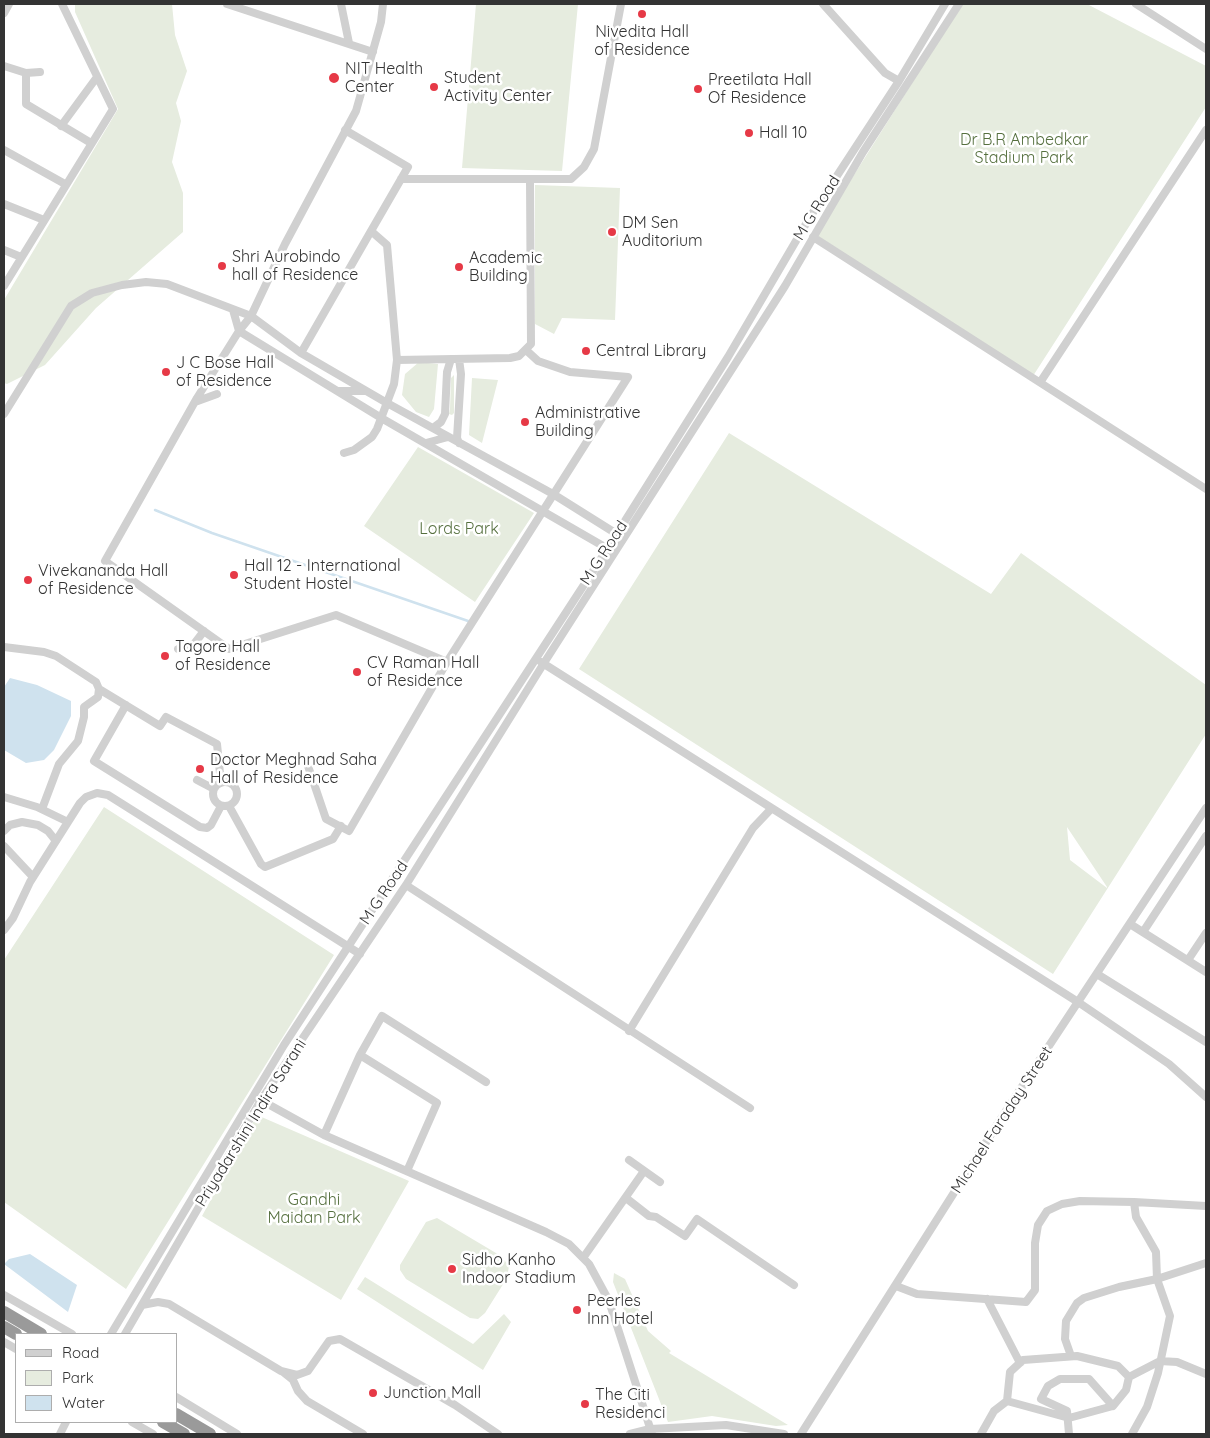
<!DOCTYPE html>
<html>
<head>
<meta charset="utf-8">
<style>
	body { margin:0 }
	#map { position:relative; width:1210px; height:1438px; overflow:hidden; background:#fff; font-family:Quicksand,sans-serif }
	canvas { display:block }
	.frame { position:absolute; inset:0; border:5px solid #333; pointer-events:none }
	.legend { position:absolute; left:15px; top:1333px; width:162px; height:90px; box-sizing:border-box; background:#fff; border:1px solid #adadad; margin:0; padding:6px 9px; list-style:none; font-size:15px; color:#333 }
	.legend li { display:flex; align-items:center; gap:10px; height:25px }
	.legend b { width:25px; border:1px solid #adadad }
</style>
</head>
<body>
<div id="map">
<canvas width="1210" height="1438"></canvas>
<div class="frame"></div>
<ul class="legend">
<li><b style="height:6px;background:#d0d0d0"></b>Road</li>
<li><b style="height:14px;background:#e6ecdf"></b>Park</li>
<li><b style="height:14px;background:#cfe2ee"></b>Water</li>
</ul>
</div>
<script>
const ctx = document.querySelector('canvas').getContext('2d');
ctx.lineJoin = 'round';
function fill(path, color) { ctx.fillStyle = color; ctx.fill(path, 'evenodd'); }
const toPath = rows => new Path2D(rows.map(r => 'M' + r).join(''));
function stroke(path, color, width, dash) { ctx.strokeStyle = color; ctx.lineWidth = width; ctx.lineCap = dash ? 'butt' : 'round'; ctx.setLineDash(dash || []); ctx.stroke(path); }
function drawText(font, color, halo, rows, align = 'center') {
  ctx.font = font + ' Quicksand,sans-serif'; ctx.lineWidth = 5; ctx.setLineDash([]); ctx.textBaseline = 'middle'; ctx.strokeStyle = halo; ctx.fillStyle = color; for (const [text, x, y, turn = 0] of rows) {
    ctx.save(); ctx.translate(x, y); ctx.rotate((+turn || 0) * Math.PI / 180); ctx.textAlign = isNaN(turn) ? turn : align; if (halo) ctx.strokeText(text, 0, 0); ctx.fillText(text, 0, 0); ctx.restore();
  }
}
fill(toPath([
	[75,4,172,4,175,35,187,71,176,103,181,121,172,162,183,193,183,232,96,308,45,365,7,384,4,383,4,300,118,109,75,12],
	[476,4,578,4,562,171,462,168],
	[962,4,1087,4,1206,66,1206,107,1033,376,816,235],
	[535,185,620,188,615,320,562,318,554,334,535,324],
	[419,362,438,364,434,409,429,417,416,412,402,395,405,374],
	[454,375,454,413,452,415,449,414,450,409,451,378],
	[472,378,498,380,482,443,469,435],
	[729,433,991,594,1021,553,1206,685,1206,734,1053,974,579,669],
	[1067,827,1107,887,1107,888,1070,860],
	[418,447,534,513,475,602,364,526],
	[104,807,334,955,126,1289,4,1202,4,960],
	[257,1115,409,1181,341,1300,202,1216],
	[437,1218,501,1256,509,1266,507,1278,485,1313,478,1319,470,1318,406,1279,400,1270,400,1265,426,1222],
	[614,1273,625,1279,648,1331,671,1351,669,1353,788,1425,776,1426,712,1416,668,1422,613,1282],
	[365,1277,473,1344,504,1314,511,1322,483,1370,357,1289]
]), '#e6ecdf');
fill(toPath([
	[10,678,37,685,71,701,71,716,54,750,44,760,26,763,4,750,4,687],
	[30,1254,77,1285,68,1312,4,1264,9,1259]
]), '#cfe2ee');
stroke(toPath([
	[155,510,212,533,471,622]
]), '#cfe2ee', 2.5);
stroke(toPath([
	[227,4,373,52],
	[341,4,349,43],
	[383,4,381,22,356,111,285,244,251,316,239,331,197,398,105,561,229,649,336,615,447,662],
	[823,4,885,73,899,81],
	[1136,4,1206,49],
	[4,13,9,4],
	[4,66,26,73,40,72],
	[26,73,26,104,91,143],
	[61,126,97,77],
	[4,150,65,184],
	[401,179,571,179,584,167,594,149,621,4],
	[4,204,44,220],
	[813,237,1206,489],
	[4,250,21,257],
	[4,286,113,109,62,4],
	[233,310,239,331,383,419,610,550],
	[301,353,371,231],
	[459,359,461,374,457,438,459,443],
	[397,360,510,358,519,356,531,344,530,180],
	[1041,381,1206,130],
	[338,391,364,391],
	[195,402,217,394],
	[4,414,71,306,92,293,122,285,146,282,167,284,251,316,301,353,387,403,553,494,620,536],
	[433,428,441,422,445,414,447,372,451,359],
	[426,443,448,437],
	[344,453,354,450,372,437,377,429,394,384,397,360,387,245,371,231,408,167,345,130],
	[4,647,44,652,56,656,96,682,99,689,98,697,84,707,84,717,78,741,59,764,42,809],
	[178,649,194,644,204,631],
	[541,662,1078,1002,1169,1064,1206,1097],
	[99,689,160,726,166,717,217,744,221,783],
	[126,705,94,761,200,827,207,828,211,825,221,806],
	[308,766,326,819,349,831,447,662,628,377,570,372,538,361,526,350],
	[197,780,214,789],
	'213 794a12 12 0 1 1 24 0a12 12 0 1 1-24 0Z',
	[4,797,37,807,68,822],
	[229,806,261,864,265,867,333,839,341,826],
	[4,831,10,825,22,822,38,825,48,831,56,841],
	[4,846,33,877],
	[406,885,750,1108],
	[1130,924,1206,972],
	[4,930,13,918,30,882,80,803,86,797,97,793,108,795,360,954],
	[1143,932,1206,836],
	[1188,960,1206,933],
	[1097,974,1206,1042],
	[629,1031,753,828,771,809],
	[360,1055,382,1016,486,1082],
	[257,1098,324,1135,546,1232,569,1244,589,1264,609,1301,652,1434],
	[324,1135,360,1055,437,1103,407,1171],
	[629,1160,660,1182],
	[626,1198,649,1216,656,1217,685,1236,697,1219,794,1285],
	[1134,1202,1206,1206],
	[583,1258,644,1171],
	[896,1286,917,1294,1026,1302,1035,1290,1035,1243,1038,1225,1047,1211,1062,1204,1080,1201,1134,1202,1136,1217,1156,1252,1157,1279,1170,1316,1158,1373,1147,1407,1132,1434],
	[4,1295,72,1334],
	[987,1299,1020,1363],
	[142,1305,158,1302,169,1304,281,1371,297,1375,308,1371,329,1341,340,1339,455,1405,498,1434],
	[111,1334,284,1045,608,548,728,357,810,217,899,81,945,4],
	[125,1334,261,1100,406,885,544,663,785,286,863,152,959,4],
	[4,1342,16,1349],
	[1071,1356,1065,1339,1066,1321,1077,1303,1084,1298,1119,1287,1157,1279,1206,1263],
	[283,1372,293,1380,298,1391,307,1401,363,1434],
	[1129,1377,1160,1361,1177,1362,1206,1374],
	[176,1397,237,1434],
	[132,1422,153,1434],
	[60,1434,66,1422],
	[630,1434,650,1429,726,1425,784,1434],
	[801,1434,1002,1117,1206,808],
	[981,1434,994,1411,1007,1401,1010,1372,1023,1360,1077,1356,1118,1366,1129,1377,1126,1390,1113,1406,1069,1418,1007,1401],
	[1069,1434,1067,1411,1041,1399,1048,1386,1060,1379,1089,1379,1113,1406]
]), '#d0d0d0', 8);
stroke(toPath([
	[4,1312,41,1334],
	[4,1327,16,1334],
	[176,1414,210,1434],
	[163,1422,184,1434]
]), '#9a9a9a', 12);
for (const [x, y, r, color] of [
	[642,14,5,"#e63946"],
	[334,78,6,"#e63946"],
	[434,87,5,"#e63946"],
	[698,89,5,"#e63946"],
	[749,133,5,"#e63946"],
	[612,232,5,"#e63946"],
	[222,266,5,"#e63946"],
	[459,267,5,"#e63946"],
	[586,351,5,"#e63946"],
	[166,372,5,"#e63946"],
	[525,422,5,"#e63946"],
	[234,575,5,"#e63946"],
	[28,580,5,"#e63946"],
	[165,656,5,"#e63946"],
	[357,672,5,"#e63946"],
	[200,769,5,"#e63946"],
	[452,1269,5,"#e63946"],
	[577,1310,5,"#e63946"],
	[373,1393,5,"#e63946"],
	[585,1404,5,"#e63946"]
]) { const dot = new Path2D(); dot.arc(x, y, r, 0, 2 * Math.PI); ctx.fillStyle = color; ctx.fill(dot); stroke(dot, '#fff', 2); }
drawText('16px', '#333', '#fff', [
	["Nivedita Hall",642,32,"center"],
	["of Residence",642,50,"center"],
	["NIT Health",345,69],
	["Center",345,87],
	["Student",444,78],
	["Activity Center",444,96],
	["Preetilata Hall",708,80],
	["Of Residence",708,98],
	["Hall 10",759,133],
	["DM Sen",622,223],
	["Auditorium",622,241],
	["Shri Aurobindo",232,257],
	["hall of Residence",232,275],
	["Academic",469,258],
	["Building",469,276],
	["Central Library",596,351],
	["J C Bose Hall",176,363],
	["of Residence",176,381],
	["Administrative",535,413],
	["Building",535,431],
	["Hall 12 - International",244,566],
	["Student Hostel",244,584],
	["Vivekananda Hall",38,571],
	["of Residence",38,589],
	["Tagore Hall",175,647],
	["of Residence",175,665],
	["CV Raman Hall",367,663],
	["of Residence",367,681],
	["Doctor Meghnad Saha",210,760],
	["Hall of Residence",210,778],
	["Sidho Kanho",462,1260],
	["Indoor Stadium",462,1278],
	["Peerles",587,1301],
	["Inn Hotel",587,1319],
	["Junction Mall",383,1393],
	["The Citi",595,1395],
	["Residenci",595,1413]
], 'left');
drawText('16px', '#56703f', '#fff', [
	["Dr B.R Ambedkar",1024,140],
	["Stadium Park",1024,158],
	["Lords Park",459,529],
	["Gandhi",314,1200],
	["Maidan Park",314,1218]
]);
drawText('16px', '#333', '#fff', [
	["M G Road",817,208,-58],
	["M G Road",604,553,-57],
	["M G Road",384,893,-56],
	["Michael Faraday Street",1002,1120,-57],
	["Priyadarshini Indira Sarani",251,1123,-58]
]);
</script>
</body>
</html>
